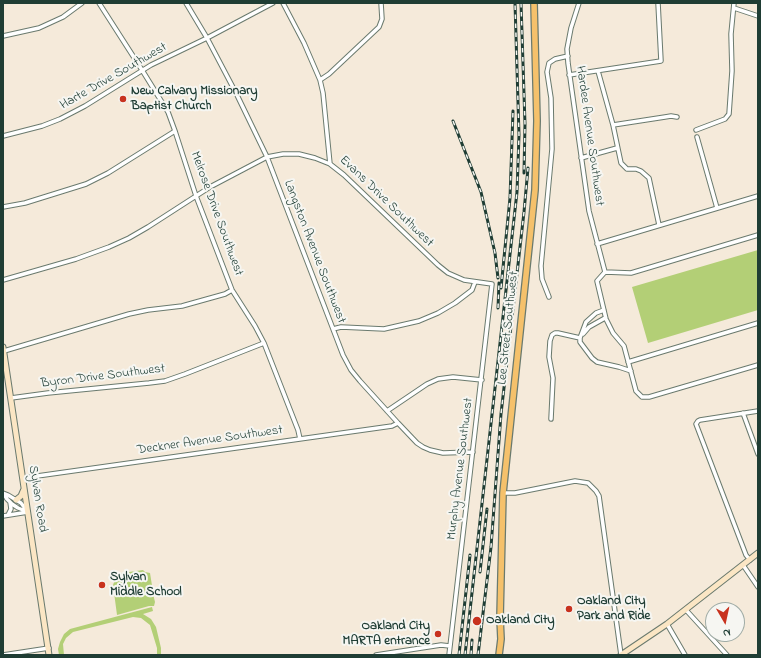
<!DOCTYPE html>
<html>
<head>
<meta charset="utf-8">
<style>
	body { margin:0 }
	#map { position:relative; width:761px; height:658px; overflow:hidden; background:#f5eada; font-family:"Indie Flower",sans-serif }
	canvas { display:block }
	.frame { position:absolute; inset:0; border:4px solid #1f3d34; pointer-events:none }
	.north { position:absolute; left:705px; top:602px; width:40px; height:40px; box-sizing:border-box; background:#f6f6f2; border:1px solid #a0aca6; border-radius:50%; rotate:171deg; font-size:11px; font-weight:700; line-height:16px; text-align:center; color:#1f3d34 }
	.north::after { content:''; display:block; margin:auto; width:14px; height:18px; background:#c8321e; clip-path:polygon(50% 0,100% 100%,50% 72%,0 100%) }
</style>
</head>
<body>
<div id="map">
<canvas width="761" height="658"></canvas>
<div class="frame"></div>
<div class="north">N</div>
</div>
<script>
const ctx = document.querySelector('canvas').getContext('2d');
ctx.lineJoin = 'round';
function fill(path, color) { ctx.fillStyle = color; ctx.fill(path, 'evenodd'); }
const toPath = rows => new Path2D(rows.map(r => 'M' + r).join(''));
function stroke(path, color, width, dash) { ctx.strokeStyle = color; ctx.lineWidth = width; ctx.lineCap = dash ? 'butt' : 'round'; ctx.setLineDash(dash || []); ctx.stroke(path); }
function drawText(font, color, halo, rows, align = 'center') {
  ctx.font = font + ' "Indie Flower",sans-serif'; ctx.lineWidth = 4; ctx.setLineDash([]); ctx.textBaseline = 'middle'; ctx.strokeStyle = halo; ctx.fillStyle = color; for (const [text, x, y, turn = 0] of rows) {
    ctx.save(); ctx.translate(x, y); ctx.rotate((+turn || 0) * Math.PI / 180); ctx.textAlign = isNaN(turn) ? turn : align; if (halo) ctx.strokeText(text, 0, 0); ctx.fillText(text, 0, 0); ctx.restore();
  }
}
fill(toPath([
	[758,250,758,310,648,343,632,287],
	[143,570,145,572,150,573,154,598,155,602,154,606,149,606,117,615,113,585,116,577,122,573],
	[152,607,153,611,143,614,151,619,156,627,161,648,161,655,157,655,157,648,150,625,141,618,133,617,73,632,66,638,63,644,64,655,59,655,58,649,60,642,64,634,70,629]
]), '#b3cf76');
const street = toPath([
	[99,3,142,70,168,112,175,131,196,196,232,290,255,326,264,343,298,430,300,439],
	[186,3,207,38,237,95,267,157,343,355,351,370,360,381,398,423,417,443,423,447,430,450,443,453,473,452],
	[283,3,304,43,320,80,323,93,330,164,344,175,438,265,448,273,464,280,492,284,449,655],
	[579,3,571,28,567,49,568,63,589,211,605,272],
	[734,8,758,16],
	[3,36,39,28,63,17,82,3],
	[598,71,613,125,621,163,627,169,636,169,641,171,649,178,659,225],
	[569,75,661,61,658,3],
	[320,80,329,74,379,27,382,19,381,3],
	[613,125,665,117,671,116,677,117],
	[696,130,725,119,729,114,732,71,731,34,734,3],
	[3,136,42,126,60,119,85,106,151,65,207,38,273,3],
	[697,137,717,208],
	[581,158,617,148],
	[3,207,25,203,86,184,108,173,175,131],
	[597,244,758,196],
	[605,272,597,281,606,319,613,333,624,346,636,391,642,397,649,397,758,365],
	[605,272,631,273,758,235],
	[3,280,76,259,109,247,129,238,148,227,210,187,267,157,283,154,299,154,315,158,330,164],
	[549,297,542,279,541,266,552,149,551,98,547,72,549,63,555,59,568,56],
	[604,310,596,313,586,322,580,338,580,342,592,358,597,362,619,367,631,371],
	[333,329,341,327,384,329,419,321,438,313,455,303,472,290,475,282],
	[583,334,589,327,605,318],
	[4,351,129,314,148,310,182,306,225,294,232,290],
	[628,362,758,323],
	[11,398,48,393,149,383,165,381,185,374,264,343],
	[387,411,427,384,438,379,453,377,482,380],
	[743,413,758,454],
	[551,419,553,378,549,357,550,341,552,335,555,333,558,333,580,338],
	[23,478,392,426,398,423],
	[3,493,8,495,21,503,27,511],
	[503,493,515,493,575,481,588,483,596,491,599,496,621,655],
	[4,494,7,499,12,504,18,508,28,512],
	[8,515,11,509,10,502],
	[3,516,28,512],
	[750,560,746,555,696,424,698,421,700,420,758,411],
	[743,565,758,587],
	[686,610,727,655],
	[667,624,685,655],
	[3,655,49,648],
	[376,655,441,645,450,646]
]);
const secondary = toPath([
	[3,347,49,655],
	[16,500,21,496,24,489],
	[621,655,667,624,758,553]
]);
const primary = toPath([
	[499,655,501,639,500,618,503,493,535,190,537,121,534,3]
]);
stroke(street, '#6a7a6e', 5.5);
stroke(secondary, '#6a7a6e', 7);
stroke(primary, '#6a7a6e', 8);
stroke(street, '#fff', 3.5);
stroke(secondary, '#fbe6c4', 5);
stroke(primary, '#f5c16b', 5.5);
const rail = toPath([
	[521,3,525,124,524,173],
	[453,121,481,192,495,253,498,278],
	[501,288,510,198,513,111],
	[498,308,499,283],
	[480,572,487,509],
	[459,655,470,555],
	[465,655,517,192,519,135,515,3],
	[471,655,472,640],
	[478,655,491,547,501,414,524,212,528,168]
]);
stroke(rail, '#1f3d34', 3);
stroke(rail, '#f6f6f2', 1.5, [4.5]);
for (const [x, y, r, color] of [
	[123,99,4,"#c8321e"],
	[102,585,4,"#c8321e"],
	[569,609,4,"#c8321e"],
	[477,621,5,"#c8321e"],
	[438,634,4,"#c8321e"]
]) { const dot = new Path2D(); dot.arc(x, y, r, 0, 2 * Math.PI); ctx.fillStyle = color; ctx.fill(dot); stroke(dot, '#f6f6f2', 1.5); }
drawText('13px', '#1f3d34', '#f6f6f2', [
	["Harte Drive Southwest",114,77,-30],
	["Hardee Avenue Southwest",589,136,82],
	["Evans Drive Southwest",386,202,44],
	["Melrose Drive Southwest",216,214,70],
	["Langston Avenue Southwest",314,252,69],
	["Lee Street Southwest",509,328,-84],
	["Byron Drive Southwest",103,377,-7],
	["Deckner Avenue Southwest",210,441,-8],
	["Murphy Avenue Southwest",461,469,-83],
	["Sylvan Road",37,499,81]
]);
drawText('bold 13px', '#1f3d34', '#f6f6f2', [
	["New Calvary Missionary",131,92],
	["Baptist Church",131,107],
	["Sylvan",110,578],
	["Middle School",110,593],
	["Oakland City",577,602],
	["Park and Ride",577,617],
	["Oakland City",486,621],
	["Oakland City",430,627,"right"],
	["MARTA entrance",430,642,"right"]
], 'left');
</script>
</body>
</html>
